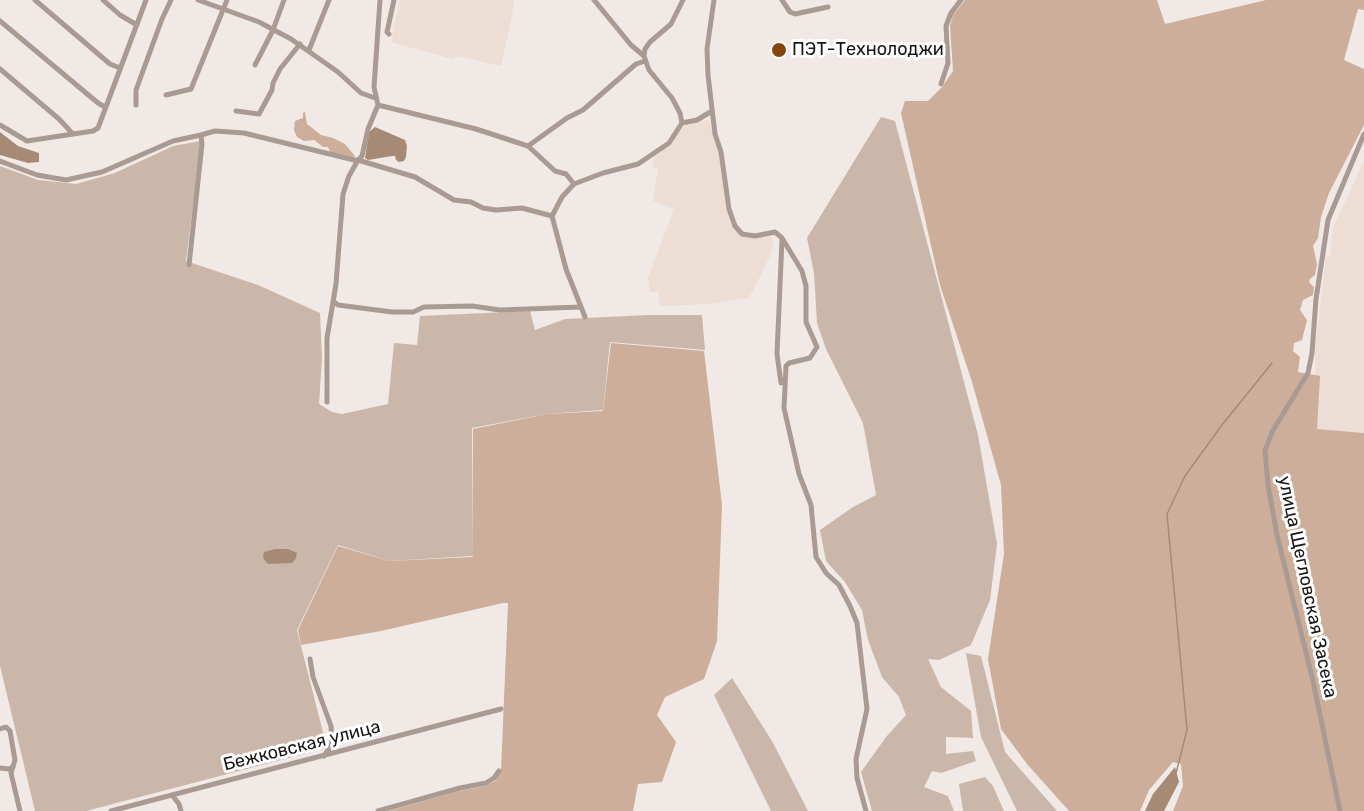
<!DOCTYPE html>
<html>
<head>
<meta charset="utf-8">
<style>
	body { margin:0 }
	canvas { display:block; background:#f0e9e5 }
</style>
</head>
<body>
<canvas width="1364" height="811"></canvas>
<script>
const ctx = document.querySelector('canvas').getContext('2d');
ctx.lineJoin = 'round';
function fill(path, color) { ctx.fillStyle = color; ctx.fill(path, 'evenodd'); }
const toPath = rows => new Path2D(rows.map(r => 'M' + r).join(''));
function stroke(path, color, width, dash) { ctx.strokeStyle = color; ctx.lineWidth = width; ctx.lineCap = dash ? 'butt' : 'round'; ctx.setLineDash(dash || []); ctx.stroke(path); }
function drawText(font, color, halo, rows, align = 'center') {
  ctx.font = font + ' Rubik,sans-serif'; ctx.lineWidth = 6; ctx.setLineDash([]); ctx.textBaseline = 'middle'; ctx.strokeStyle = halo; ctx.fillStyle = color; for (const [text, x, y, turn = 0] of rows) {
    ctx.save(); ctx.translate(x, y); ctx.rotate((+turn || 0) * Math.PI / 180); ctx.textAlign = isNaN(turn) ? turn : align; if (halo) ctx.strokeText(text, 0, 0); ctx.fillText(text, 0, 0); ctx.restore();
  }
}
fill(toPath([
	[400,0,514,0,512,11,513,12,501,66,458,56,452,59,391,42],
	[709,120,719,151,727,210,741,236,768,235,774,241,770,256,753,291,748,298,708,304,662,306,660,305,658,291,650,292,648,278,674,209,653,201,658,168,652,167,655,153,687,124],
	[1364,161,1364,433,1317,429,1315,350,1326,257,1330,255,1333,228]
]), '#ecded5');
fill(toPath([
	[881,117,895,121,978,435,997,544,990,600,971,645,939,660,928,659,941,687,971,711,973,738,946,737,946,754,973,751,976,761,941,773,932,771,924,787,948,796,954,811,872,811,861,772,886,737,906,715,899,697,882,677,868,640,862,610,845,582,826,561,820,530,853,507,876,495,863,423,826,349,817,323,814,273,807,238],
	[201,141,186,261,258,285,320,313,322,358,319,404,332,412,342,414,388,404,394,343,417,345,420,316,530,311,535,330,565,319,647,315,702,315,705,350,610,342,603,410,547,414,472,428,473,556,389,561,338,545,297,630,327,748,86,811,35,811,0,666,0,166,38,180,76,184,115,173,173,146],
	[966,653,981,656,1005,752,1057,811,1017,811,981,737],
	[732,678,772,741,808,811,771,811,714,695],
	[985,777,993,786,1004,811,963,811,959,784]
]), '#cbb7aa');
fill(toPath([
	[965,0,1157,0,1165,24,1266,0,1364,0,1364,10,1358,9,1344,60,1364,69,1364,125,1329,193,1321,217,1318,238,1313,246,1317,264,1315,275,1310,279,1309,282,1314,287,1313,295,1303,300,1300,310,1307,320,1302,340,1294,343,1293,351,1300,357,1298,372,1320,376,1317,429,1364,433,1364,811,1173,811,1183,786,1181,764,1173,762,1149,790,1140,811,1069,811,1027,764,1001,729,988,659,1004,554,1001,485,972,382,940,285,901,113,905,101,928,101,942,87,953,71,950,26,953,15],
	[305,112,307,124,321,135,333,138,345,144,355,156,353,159,340,154,330,152,328,147,323,147,314,140,304,141,297,137,294,130,295,121,303,118,303,113],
	[611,343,704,351,722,505,717,641,704,679,665,697,657,715,676,742,662,782,638,784,633,811,388,811,459,791,485,786,495,781,501,771,508,603,503,603,381,631,301,645,298,630,338,546,389,561,473,557,473,429,547,414,603,411]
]), '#cdae9a');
fill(toPath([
	[375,127,405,140,407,146,406,157,404,161,399,162,396,160,395,156,392,156,368,160,365,158,369,132],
	[0,132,18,146,39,153,39,162,28,163,0,155],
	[275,549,288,549,297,553,296,558,292,563,268,564,263,558,264,552],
	[1175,767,1179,782,1164,811,1145,811,1153,794]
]), '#a78a76');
stroke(toPath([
	[1176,773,1187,730,1167,514,1185,476,1222,425,1272,363]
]), '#a78a76', 1.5);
stroke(toPath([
	[35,0,110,64,120,68],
	[103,0,120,15,137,25],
	[198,0,259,22,291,39,338,72,361,93,375,98],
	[594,0,631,45,644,56],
	[714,0,707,49,708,75,715,134,721,152,729,209,735,226,742,234,755,236,775,232,782,238,802,271,806,286,806,322,817,347,810,358,789,363,786,366,784,408,799,474,811,505,816,557,826,573,839,585,850,606,857,623,867,709,856,759,857,778,866,811],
	[782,0,790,12,795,14,828,7],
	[0,21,98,103,105,107],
	[389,34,387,32,394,0],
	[309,50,329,0],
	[255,65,273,30,284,0],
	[0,69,59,119,73,134],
	[941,84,948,63,946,26,951,13,961,0],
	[166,95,191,89,227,0],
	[136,105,136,90,162,19,171,0],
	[378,105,476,129,528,146,555,171,566,174,574,184],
	[236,111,259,114,272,90,273,83,280,69,300,44],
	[682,123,697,120,712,111],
	[0,125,27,141,93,131,98,128,146,0],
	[528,146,567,118,583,110,636,64,645,61],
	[0,161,37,175,66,180,102,172,173,141,201,135],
	[189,265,202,144,201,135,215,131,244,133,354,160,358,160,362,156,368,129,378,105,374,87,380,0],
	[334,302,338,305,392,312,413,312,424,307,472,306,500,310,580,307],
	[585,317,566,269,552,216,562,197,574,184,603,173,638,164,669,143,682,123,680,113,672,98,649,70,644,56,645,49,650,42,671,24,683,0],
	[781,383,777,354,782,240],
	[327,402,327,338,336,284,343,194,349,176,358,160,415,177,454,200,471,202,483,208,496,210,522,208,552,216],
	[310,659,313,677,331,726,332,744,324,756],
	[0,729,6,727,10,731,15,760,11,773,20,811],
	[0,768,9,769,13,767],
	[172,795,179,804,181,811],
	[111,811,501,709],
	[378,811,460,788,486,783,494,778,499,771],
	[1340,811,1313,681,1277,535,1268,485,1265,451,1272,432,1308,373,1312,353,1316,299,1328,220,1364,134]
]), '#a99b93', 5);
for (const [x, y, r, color] of [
	[779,50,8,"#85450c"]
]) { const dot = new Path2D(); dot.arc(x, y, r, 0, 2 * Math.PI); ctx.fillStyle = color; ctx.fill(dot); stroke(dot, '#fff', 2); }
drawText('18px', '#181614', '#fff', [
	["ПЭТ-Технолоджи",792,50]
], 'left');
drawText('18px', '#181614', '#fff', [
	["улица Щегловская Засека",1307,587,78],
	["Бежковская улица",302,746,-14]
]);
</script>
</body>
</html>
